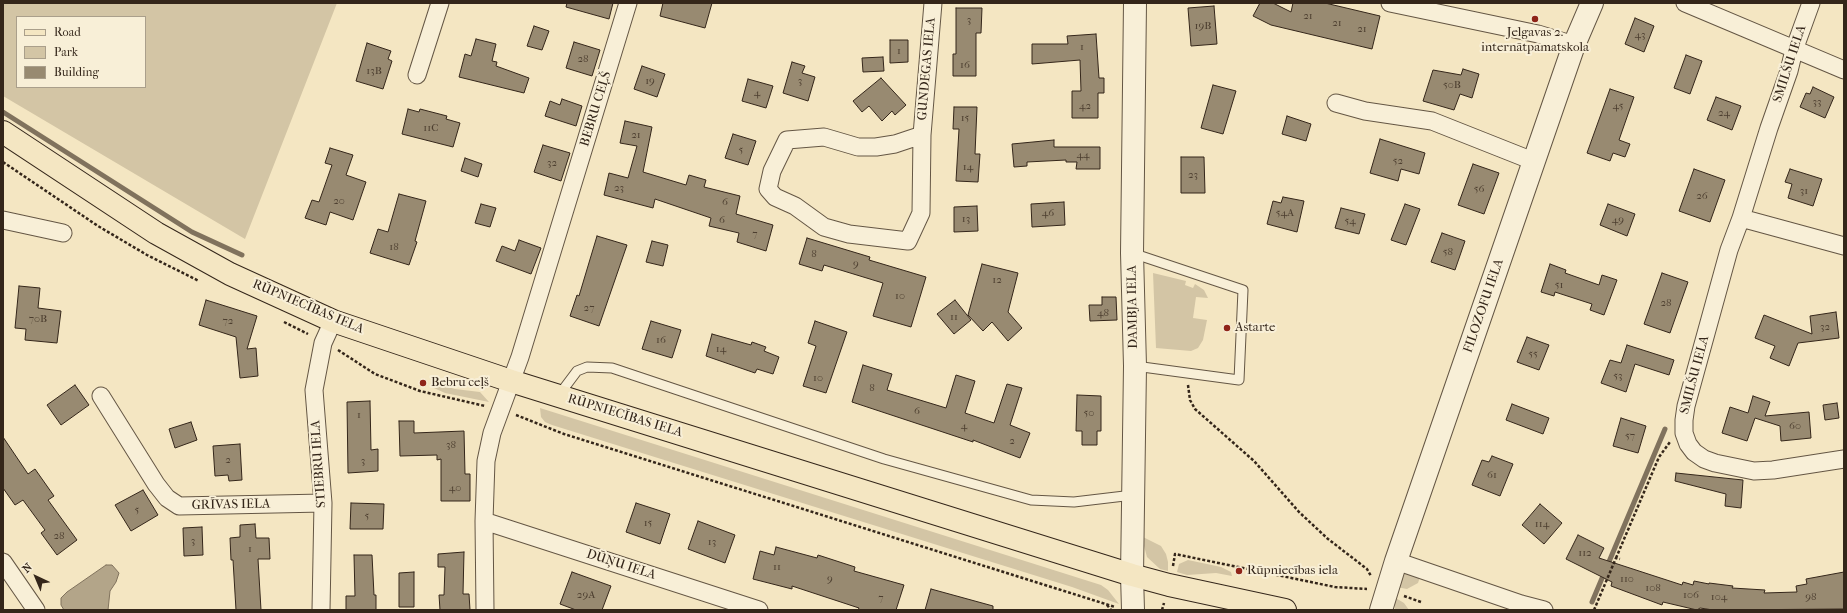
<!DOCTYPE html>
<html>
<head>
<meta charset="utf-8">
<style>
	body { margin:0 }
	#map { position:relative; width:1847px; height:613px; overflow:hidden; background:#f4e6c2; font-family:"IM FELL French Canon",serif }
	canvas { display:block }
	.frame { position:absolute; inset:0; border:4px solid #34261a; pointer-events:none }
	.legend { position:absolute; left:16px; top:16px; width:130px; height:72px; box-sizing:border-box; background:#f8efd7; border:1px solid #aa9f8b; margin:0; padding:5px 7px; list-style:none; font-size:12px; color:#34261a }
	.legend li { display:flex; align-items:center; gap:8px; height:20px }
	.legend b { width:20px; border:1px solid #aa9f8b }
	.north { position:absolute; left:16px; top:557px; width:40px; height:40px; -webkit-text-stroke:3px #f8efd7; paint-order:stroke; rotate:316deg; font-size:11px; font-weight:700; line-height:16px; text-align:center; color:#34261a }
	.north::after { content:''; display:block; margin:auto; width:14px; height:18px; background:#34261a; clip-path:polygon(50% 0,100% 100%,50% 72%,0 100%) }
</style>
</head>
<body>
<div id="map">
<canvas width="1847" height="613"></canvas>
<div class="frame"></div>
<ul class="legend">
<li><b style="height:5px;background:#f4e6c2"></b>Road</li>
<li><b style="height:11px;background:#d3c5a5"></b>Park</li>
<li><b style="height:11px;background:#988a71"></b>Building</li>
</ul>
<div class="north">N</div>
</div>
<script>
const ctx = document.querySelector('canvas').getContext('2d');
ctx.lineJoin = 'round';
function fill(path, color) { ctx.fillStyle = color; ctx.fill(path, 'evenodd'); }
const toPath = rows => new Path2D(rows.map(r => 'M' + r).join(''));
function stroke(path, color, width, dash) { ctx.strokeStyle = color; ctx.lineWidth = width; ctx.lineCap = dash ? 'butt' : 'round'; ctx.setLineDash(dash || []); ctx.stroke(path); }
function drawText(font, color, halo, rows, align = 'center') {
  ctx.font = font + ' "IM FELL French Canon",serif'; ctx.lineWidth = 4; ctx.setLineDash([]); ctx.textBaseline = 'middle'; ctx.strokeStyle = halo; ctx.fillStyle = color; for (const [text, x, y, turn = 0] of rows) {
    ctx.save(); ctx.translate(x, y); ctx.rotate((+turn || 0) * Math.PI / 180); ctx.textAlign = isNaN(turn) ? turn : align; if (halo) ctx.strokeText(text, 0, 0); ctx.fillText(text, 0, 0); ctx.restore();
  }
}
fill(toPath([
	[3,3,337,3,245,239,3,96],
	[17,17,145,17,145,87,17,87],
	[1153,273,1186,281,1185,285,1193,288,1195,284,1204,290,1208,298,1196,297,1193,318,1207,320,1203,340,1198,348,1191,351,1156,348],
	[435,383,455,389,480,392,489,402,445,393,434,388],
	[540,408,1101,585,1108,590,1119,604,1072,587,552,425,545,422,541,417],
	[1143,537,1161,546,1166,554,1168,562,1168,571,1160,569,1147,557,1144,546],
	[1188,560,1221,567,1231,572,1232,576,1216,573,1187,575,1177,572,1179,564],
	[1408,572,1420,577,1418,583,1407,589,1396,587,1403,574],
	[1394,597,1404,603,1409,610,1395,610]
]), '#d3c5a5');
const water = toPath([
	[106,565,112,565,119,573,116,582,110,591,108,610,64,610,61,605,61,598,67,592,106,565]
]);
fill(water, '#b3a589');
stroke(water, '#80725d', 1);
stroke(toPath([
	[3,112,192,232,242,255],
	[1592,602,1665,429]
]), '#80725d', 5);
const building = toPath([
	[567,3,613,3,609,19,566,7,567,3],
	[663,3,712,3,705,28,660,16,663,3],
	[1260,3,1273,3,1291,12,1293,3,1325,3,1380,16,1372,49,1271,25,1253,16,1260,3],
	[1214,6,1217,44,1191,46,1188,8,1214,6],
	[956,8,982,8,981,33,976,33,976,76,953,76,953,54,956,54,956,8],
	[1635,18,1654,26,1644,52,1625,44,1635,18],
	[534,26,549,31,542,50,527,46,534,26],
	[1096,34,1099,78,1104,78,1104,93,1098,93,1098,118,1072,118,1072,91,1081,91,1080,60,1032,64,1032,44,1068,44,1067,36,1096,34],
	[476,39,496,44,492,61,497,62,496,66,529,78,524,93,459,77,465,54,471,56,476,39],
	[890,40,908,40,908,62,890,63,890,40],
	[574,42,600,50,592,76,566,68,574,42],
	[367,43,391,51,388,59,392,61,383,89,356,81,367,43],
	[1686,55,1702,61,1690,94,1674,88,1686,55],
	[883,57,884,71,863,72,862,58,883,57],
	[792,62,805,66,802,73,815,77,808,101,783,93,792,62],
	[642,66,665,74,657,97,634,89,642,66],
	[1463,69,1479,74,1472,98,1460,94,1454,110,1423,101,1433,70,1461,75,1463,69],
	[881,78,906,105,895,115,892,111,882,121,869,106,862,112,853,101,881,78],
	[748,79,773,86,766,108,742,101,748,79],
	[1213,85,1236,91,1223,134,1201,128,1213,85],
	[1813,87,1834,97,1825,118,1800,107,1806,93,1810,94,1813,87],
	[1610,89,1634,97,1619,140,1630,144,1625,157,1613,153,1610,161,1587,153,1610,89],
	[1716,97,1741,106,1732,130,1707,120,1716,97],
	[562,99,582,106,576,126,545,116,550,101,560,105,562,99],
	[954,107,977,107,975,154,980,154,978,182,956,181,959,129,953,129,954,107],
	[408,109,419,112,420,109,447,116,446,119,460,123,453,147,402,134,408,109],
	[1287,116,1311,124,1306,141,1282,134,1287,116],
	[625,121,652,127,643,172,686,185,689,175,706,180,704,187,740,196,736,214,773,225,766,251,737,242,739,233,709,226,711,218,655,199,653,208,604,195,609,173,628,178,637,146,620,143,625,121],
	[733,134,756,141,748,165,725,158,733,134],
	[1380,139,1425,153,1419,174,1401,169,1398,181,1370,173,1380,139],
	[1054,140,1054,147,1100,147,1100,169,1076,169,1077,162,1066,162,1066,160,1027,162,1027,166,1014,167,1012,144,1054,140],
	[543,145,570,153,561,181,534,172,543,145],
	[330,148,353,155,346,175,366,182,353,220,330,212,326,225,305,218,312,200,319,202,332,165,325,163,330,148],
	[1181,157,1204,157,1205,193,1181,193,1181,157],
	[465,158,482,164,478,177,461,171,465,158],
	[1473,164,1499,173,1484,214,1458,205,1473,164],
	[1694,169,1725,180,1710,222,1679,211,1694,169],
	[1790,169,1822,179,1813,206,1788,198,1792,184,1785,182,1790,169],
	[399,194,426,201,415,241,417,242,409,265,370,253,378,229,388,232,399,194],
	[1283,197,1304,201,1297,232,1267,224,1273,201,1281,203,1283,197],
	[1064,202,1065,225,1032,227,1031,204,1064,202],
	[481,204,496,208,490,227,475,223,481,204],
	[1405,204,1420,209,1406,245,1391,240,1405,204],
	[1608,204,1635,214,1627,236,1600,225,1608,204],
	[977,206,978,231,954,232,954,207,977,206],
	[1341,208,1365,214,1359,234,1335,228,1341,208],
	[1442,233,1465,241,1455,270,1431,262,1442,233],
	[597,236,627,245,599,326,570,316,577,295,579,296,597,236],
	[807,238,870,257,869,260,926,277,911,327,873,316,883,283,824,265,822,271,799,264,807,238],
	[519,240,541,248,531,274,496,261,502,246,515,251,519,240],
	[652,241,668,245,663,266,646,262,652,241],
	[982,264,1018,273,1008,312,1022,328,1008,341,992,322,983,331,968,315,982,264],
	[1550,264,1566,270,1565,273,1599,285,1602,275,1617,280,1604,315,1590,310,1592,304,1555,292,1554,296,1541,292,1550,264],
	[1662,273,1688,282,1670,333,1644,324,1662,273],
	[19,286,40,288,38,308,61,311,57,343,25,340,26,329,15,328,19,286],
	[1102,297,1116,297,1117,320,1090,321,1089,305,1102,305,1102,297],
	[206,300,257,316,247,349,256,348,258,376,240,378,236,337,199,325,206,300],
	[955,300,971,320,954,334,937,314,955,300],
	[1836,312,1839,338,1798,343,1789,366,1770,358,1775,346,1755,338,1764,315,1812,334,1810,316,1836,312],
	[651,321,681,330,672,358,642,349,651,321],
	[815,321,847,332,826,393,803,386,816,346,808,343,815,321],
	[712,334,751,345,752,342,766,347,764,351,779,357,773,374,757,369,755,373,706,356,712,334],
	[1527,337,1549,345,1539,370,1517,362,1527,337],
	[1627,345,1674,360,1669,375,1635,364,1626,392,1601,383,1610,360,1621,363,1627,345],
	[863,365,892,374,887,390,946,408,956,375,975,381,965,413,994,423,1007,384,1022,388,1010,425,1030,433,1020,458,973,440,973,442,852,402,863,365],
	[75,385,89,405,61,425,47,405,75,385],
	[1077,395,1101,396,1101,431,1097,431,1097,445,1082,445,1082,431,1076,431,1077,395],
	[1753,396,1770,402,1765,416,1809,412,1811,438,1781,441,1780,426,1755,418,1747,441,1722,433,1730,407,1748,413,1753,396],
	[370,401,371,450,378,449,378,471,348,473,347,402,370,401],
	[1837,403,1839,418,1825,420,1823,405,1837,403],
	[1512,404,1549,418,1543,434,1506,420,1512,404],
	[1621,418,1646,426,1638,453,1613,446,1621,418],
	[399,421,414,421,414,433,464,431,465,474,470,474,470,501,441,501,441,459,437,460,437,455,400,456,399,421],
	[191,422,197,440,175,448,169,429,191,422],
	[3,437,28,474,35,469,54,496,48,500,77,540,57,555,41,533,45,530,23,500,15,505,3,488,3,437],
	[240,444,242,480,229,481,228,475,215,476,213,446,240,444],
	[1492,456,1513,464,1500,496,1472,485,1482,460,1489,462,1492,456],
	[1676,473,1743,480,1741,508,1725,506,1726,494,1675,481,1676,473],
	[143,490,158,515,131,531,115,505,143,490],
	[351,503,384,504,383,529,350,529,351,503],
	[636,503,670,514,660,544,626,532,636,503],
	[1540,504,1562,523,1544,544,1522,525,1540,504],
	[698,521,735,535,725,563,688,549,698,521],
	[255,524,256,538,269,538,270,559,258,559,261,610,236,610,233,560,231,560,230,538,240,537,240,525,255,524],
	[202,527,203,555,184,556,183,528,202,527],
	[1578,535,1604,548,1599,558,1682,585,1683,582,1693,585,1694,581,1709,584,1709,583,1733,586,1732,588,1765,590,1764,593,1797,592,1796,586,1807,584,1806,579,1844,572,1844,609,1713,610,1700,608,1697,610,1663,602,1662,605,1611,586,1612,582,1566,559,1578,535],
	[776,547,817,558,818,555,855,567,854,571,904,585,896,610,858,610,859,608,792,586,792,589,753,579,760,551,774,555,776,547],
	[464,552,463,594,469,594,470,610,440,610,439,595,444,595,445,567,438,567,438,554,464,552],
	[354,555,372,555,374,595,376,595,376,610,346,610,346,596,355,596,354,555],
	[414,572,414,607,399,607,399,573,414,572],
	[572,572,611,586,602,610,576,610,560,604,572,572],
	[931,589,993,606,993,610,925,610,931,589]
]);
fill(building, '#988a71');
stroke(building, '#34261a', 1);
const service = toPath([
	[1132,253,1243,290,1239,380,1135,366],
	[559,395,577,371,587,367,612,368,884,459,1031,500,1074,502,1133,495]
]);
const minor = toPath([
	[1390,3,1538,34,1574,45],
	[1685,3,1844,70],
	[1811,3,1794,50,1789,71,1769,128,1741,218,1729,250,1686,406,1684,420,1684,433,1688,444,1694,452,1704,459,1715,463,1754,471,1773,470,1844,459],
	[417,75,440,3],
	[1336,103,1365,111,1432,121,1533,161],
	[922,135,895,144,876,147,858,147,824,137,787,140,772,171,768,189,775,197,795,206,824,227,849,234,908,241,921,213,922,135,933,3],
	[1741,218,1844,246],
	[3,220,63,233],
	[101,396,156,484,167,498,179,506,323,503],
	[484,521,759,610],
	[1396,561,1521,604,1544,610],
	[3,562,36,610],
	[321,610,323,503,314,390,323,343,333,321],
	[485,610,484,521,486,461,492,433,520,357,628,3]
]);
const tertiary = toPath([
	[1133,610,1132,575,1135,366,1132,253,1135,3],
	[1381,610,1396,561,1574,45,1592,3]
]);
const primary = toPath([
	[3,132,156,233,230,274,333,321,511,381,1132,575,1169,585,1285,610]
]);
stroke(service, '#645644', 11);
stroke(minor, '#645644', 19);
stroke(tertiary, '#645644', 24);
stroke(primary, '#34261a', 24);
stroke(toPath([
	[3,162,98,226,147,255,199,281],
	[284,322,308,334],
	[338,350,375,374,420,391,485,406],
	[1188,385,1190,400,1195,409,1254,461,1299,512,1328,539,1367,569,1371,576],
	[516,415,564,434,1115,607],
	[1616,558,1659,457,1670,442],
	[1173,566,1175,554,1335,587,1367,589],
	[1404,596,1421,602],
	[1107,605,1111,610],
	[1162,610,1164,603],
	[1594,610,1616,558,1620,559]
]), '#34261a', 2.5, [3, 2]);
stroke(service, '#f8efd7', 9);
stroke(minor, '#f8efd7', 17);
stroke(tertiary, '#f8efd7', 22);
stroke(primary, '#f4e6c2', 22);
for (const [x, y, r, color] of [
	[1535,19,4,"#8f2418"],
	[1227,328,4,"#8f2418"],
	[423,383,4,"#8f2418"],
	[1239,571,4,"#8f2418"]
]) { const dot = new Path2D(); dot.arc(x, y, r, 0, 2 * Math.PI); ctx.fillStyle = color; ctx.fill(dot); stroke(dot, '#f8efd7', 1.5); }
drawText('11px', '#4d3f30', null, [
	["21",1308,16],
	["3",969,20],
	["21",1337,23],
	["19B",1203,26],
	["21",1362,29],
	["43",1640,35],
	["1",1082,47],
	["1",899,51],
	["28",583,59],
	["16",965,65],
	["13B",374,71],
	["19",650,81],
	["3",800,81],
	["50B",1452,85],
	["4",757,93],
	["33",1817,102],
	["42",1085,106],
	["45",1618,106],
	["24",1724,113],
	["15",965,118],
	["11C",431,128],
	["21",636,135],
	["5",741,150],
	["44",1083,155],
	["52",1398,161],
	["32",552,163],
	["14",968,167],
	["23",1193,175],
	["23",619,188],
	["56",1479,189],
	["31",1804,191],
	["26",1702,196],
	["20",339,201],
	["6",725,202],
	["46",1048,213],
	["54A",1285,213],
	["13",966,219],
	["6",722,220],
	["49",1618,220],
	["54",1350,221],
	["7",755,234],
	["18",394,247],
	["58",1448,252],
	["8",814,254],
	["9",856,264],
	["12",997,280],
	["51",1559,285],
	["10",900,296],
	["28",1666,303],
	["27",589,308],
	["48",1103,313],
	["11",954,317],
	["70B",38,319],
	["72",228,321],
	["32",1825,327],
	["16",661,340],
	["14",721,349],
	["55",1533,354],
	["53",1618,376],
	["10",818,378],
	["8",872,388],
	["6",917,411],
	["50",1089,413],
	["1",359,415],
	["4",964,426],
	["60",1795,426],
	["57",1630,436],
	["2",1012,441],
	["38",451,445],
	["2",228,460],
	["3",363,461],
	["61",1492,475],
	["40",455,488],
	["5",137,510],
	["5",367,516],
	["15",648,523],
	["114",1542,524],
	["28",59,536],
	["3",193,541],
	["13",712,542],
	["1",250,549],
	["112",1585,553],
	["11",777,567],
	["9",830,579],
	["110",1627,579],
	["108",1653,588],
	["29A",586,595],
	["106",1691,595],
	["104",1719,597],
	["98",1811,597],
	["7",881,598]
]);
drawText('13px', '#34261a', '#f8efd7', [
	["Jelgavas 2.",1535,33,"center"],
	["internātpamatskola",1535,48,"center"],
	["Astarte",1235,328],
	["Bebru ceļš",431,383],
	["Rūpniecības iela",1247,571]
], 'left');
drawText('13px', '#34261a', '#f8efd7', [
	["SMILŠU IELA",1790,64,-72],
	["GUNDEGAS IELA",927,69,-85],
	["BEBRU CEĻŠ",596,109,-73],
	["FILOZOFU IELA",1484,306,-71],
	["RŪPNIECĪBAS IELA",308,307,23],
	["DAMBJA IELA",1133,307,-91],
	["SMILŠU IELA",1695,375,-75],
	["RŪPNIECĪBAS IELA",625,416,17],
	["STIEBRU IELA",319,464,-94],
	["GRĪVAS IELA",231,505,-1],
	["DŪŅU IELA",621,565,18]
]);
</script>
</body>
</html>
